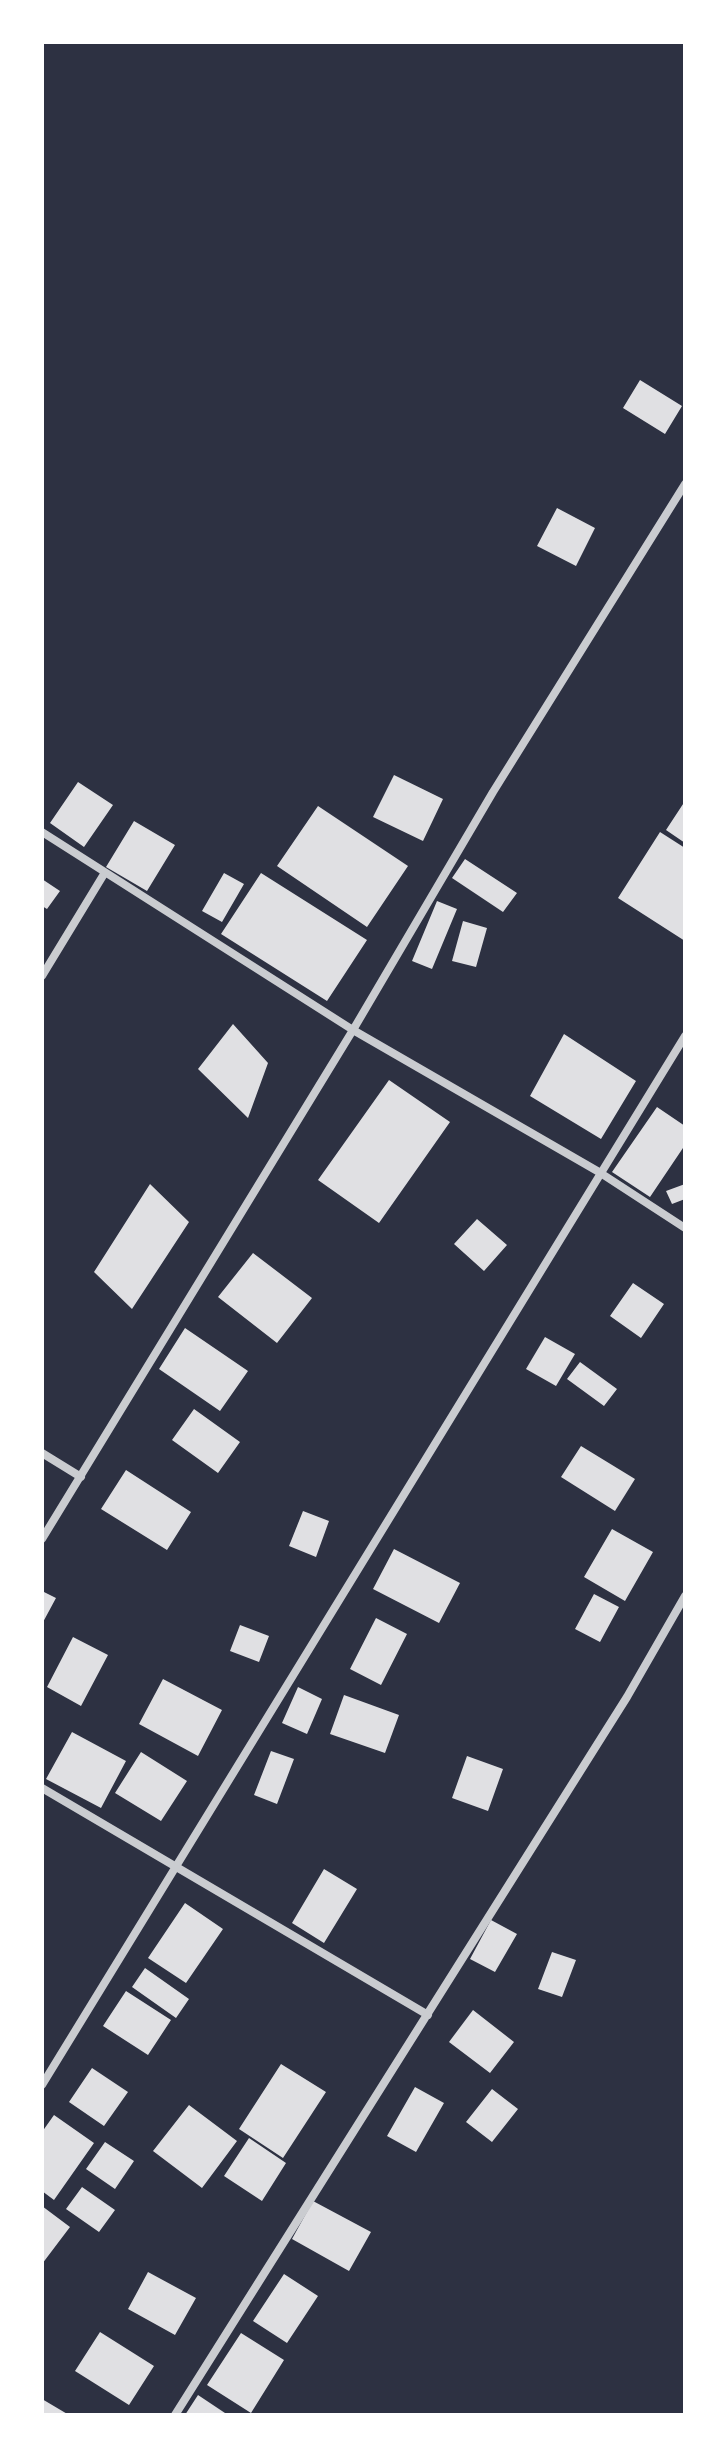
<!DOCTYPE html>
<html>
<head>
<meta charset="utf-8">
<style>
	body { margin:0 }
	#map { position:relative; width:727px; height:2457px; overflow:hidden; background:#2d3142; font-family:Rubik,sans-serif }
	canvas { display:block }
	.frame { position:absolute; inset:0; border:44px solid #fff; pointer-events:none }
</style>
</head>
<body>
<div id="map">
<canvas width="727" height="2457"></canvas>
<div class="frame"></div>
</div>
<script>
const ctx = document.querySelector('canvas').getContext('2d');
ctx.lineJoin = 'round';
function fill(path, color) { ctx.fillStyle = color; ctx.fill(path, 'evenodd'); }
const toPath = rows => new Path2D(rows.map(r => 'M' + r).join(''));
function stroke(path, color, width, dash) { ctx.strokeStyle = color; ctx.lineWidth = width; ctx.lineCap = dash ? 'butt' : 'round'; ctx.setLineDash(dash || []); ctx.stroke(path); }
fill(toPath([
	[640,380,682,406,665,434,623,408],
	[557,508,595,528,576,566,537,546],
	[394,775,443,799,423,841,373,817],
	[78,782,113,805,84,847,50,823],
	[685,801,685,843,666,830],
	[318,806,408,866,367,927,277,866],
	[134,821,175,845,147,891,106,867],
	[660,832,685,848,685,941,618,898],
	[465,859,517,893,503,912,452,878],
	[224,873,244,884,222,922,202,911],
	[261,873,367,940,327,1001,221,934],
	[42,879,60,891,47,909,42,906],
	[437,901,457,909,432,969,412,961],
	[463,921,487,928,476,967,452,961],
	[233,1024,268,1063,248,1118,198,1069],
	[564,1034,636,1081,601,1139,530,1096],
	[389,1080,450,1122,379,1223,318,1180],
	[657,1107,685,1126,685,1145,650,1197,612,1172],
	[150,1184,189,1222,132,1309,94,1272],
	[685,1184,685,1199,672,1204,666,1191],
	[477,1219,507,1245,484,1271,454,1244],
	[253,1253,312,1298,277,1343,218,1297],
	[633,1283,664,1304,641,1338,610,1316],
	[185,1328,248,1371,220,1411,159,1369],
	[545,1337,575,1354,556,1386,526,1369],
	[580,1362,617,1389,604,1406,567,1379],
	[194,1409,240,1442,218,1473,172,1440],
	[581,1446,635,1479,615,1511,561,1477],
	[126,1470,191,1512,167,1550,101,1509],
	[303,1511,329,1521,316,1557,289,1546],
	[612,1529,653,1552,625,1601,584,1577],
	[394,1549,460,1583,439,1623,373,1589],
	[42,1591,56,1598,42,1624],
	[594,1594,619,1607,600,1642,575,1629],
	[376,1618,407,1634,381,1685,350,1669],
	[240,1625,269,1636,259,1662,230,1651],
	[73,1637,108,1655,81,1706,47,1687],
	[163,1679,222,1710,198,1756,139,1724],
	[298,1687,322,1699,307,1734,282,1723],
	[344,1695,399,1715,385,1753,330,1734],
	[72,1732,126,1761,101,1808,46,1779],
	[271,1751,294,1759,277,1804,254,1795],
	[141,1752,187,1781,161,1821,115,1793],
	[467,1756,503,1769,488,1811,452,1798],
	[324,1869,357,1889,324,1943,292,1923],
	[185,1903,223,1929,186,1983,148,1958],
	[491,1920,517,1934,495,1972,470,1959],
	[552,1952,576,1960,562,1997,538,1989],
	[145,1968,189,1999,176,2018,132,1987],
	[126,1991,171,2020,148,2055,103,2026],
	[473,2010,514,2042,490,2073,449,2042],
	[281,2064,326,2092,283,2158,239,2129],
	[92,2068,128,2092,104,2126,69,2102],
	[415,2087,444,2103,416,2152,387,2136],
	[492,2089,518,2109,492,2142,466,2122],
	[189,2105,237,2141,202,2188,153,2151],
	[54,2115,94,2143,54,2200,42,2191,42,2132],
	[249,2138,286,2163,262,2201,224,2176],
	[105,2142,134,2161,115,2189,86,2169],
	[82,2187,115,2210,99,2232,66,2209],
	[313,2201,371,2232,349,2271,292,2239],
	[42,2206,70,2227,42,2264],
	[148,2272,196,2298,175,2335,128,2309],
	[284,2274,318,2296,287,2343,253,2321],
	[100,2332,154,2366,129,2405,75,2371],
	[241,2333,284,2360,251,2413,207,2385],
	[198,2395,228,2415,185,2415],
	[42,2399,69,2415,42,2415]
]), '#e0e0e3');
stroke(toPath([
	[42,832,353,1030,599,1172,685,1228],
	[42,976,104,874],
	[42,1453,81,1477],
	[42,1539,353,1030,493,792,685,484],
	[42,1788,428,2015],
	[42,2085,685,1036],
	[175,2415,627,1697,685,1596]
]), '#caccd0', 8);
</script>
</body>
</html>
